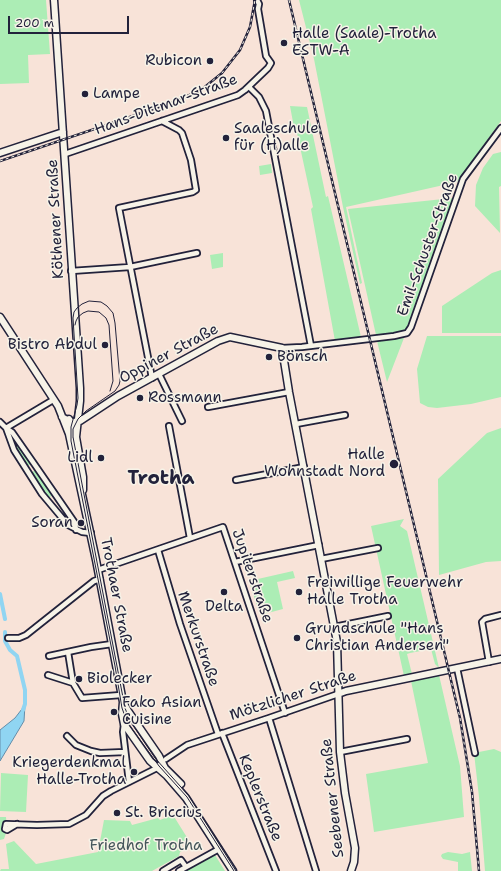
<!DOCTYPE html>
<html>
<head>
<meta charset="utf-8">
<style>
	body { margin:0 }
	#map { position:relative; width:501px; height:871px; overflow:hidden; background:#f8e3d8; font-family:"Shantell Sans",sans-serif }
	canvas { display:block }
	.scale { position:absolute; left:8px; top:16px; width:121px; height:18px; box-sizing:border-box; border:2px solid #22223b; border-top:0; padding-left:5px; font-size:12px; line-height:14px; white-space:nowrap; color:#22223b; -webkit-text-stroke:3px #f7f3e8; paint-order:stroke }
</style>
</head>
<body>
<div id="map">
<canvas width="501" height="871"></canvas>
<div class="scale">200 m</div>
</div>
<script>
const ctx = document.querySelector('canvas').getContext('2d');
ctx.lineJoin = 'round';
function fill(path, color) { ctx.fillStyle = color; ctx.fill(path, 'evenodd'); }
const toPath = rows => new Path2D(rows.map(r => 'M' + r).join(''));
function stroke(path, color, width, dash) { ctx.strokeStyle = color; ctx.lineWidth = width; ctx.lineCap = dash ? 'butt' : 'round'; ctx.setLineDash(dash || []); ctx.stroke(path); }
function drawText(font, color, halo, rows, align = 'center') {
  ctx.font = font + ' "Shantell Sans",sans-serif'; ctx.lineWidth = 3; ctx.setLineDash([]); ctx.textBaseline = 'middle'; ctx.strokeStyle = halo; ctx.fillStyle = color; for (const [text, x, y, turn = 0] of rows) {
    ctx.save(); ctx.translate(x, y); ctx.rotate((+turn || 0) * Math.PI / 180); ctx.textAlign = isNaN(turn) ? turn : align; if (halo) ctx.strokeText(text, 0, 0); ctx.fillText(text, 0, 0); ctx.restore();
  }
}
fill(toPath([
	[0,0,46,0,50,54,28,55,29,83,0,84],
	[299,0,501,0,501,121,457,182,346,207,362,283,360,284,343,207,314,59],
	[290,106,307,107,326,197,328,196,361,337,335,341,311,209,313,207,297,133,295,133],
	[501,152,501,186,499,187,500,233,475,206,476,185,483,168,493,154],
	[271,164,272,173,260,175,259,166],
	[453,198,406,330,401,332,376,335,348,209],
	[223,253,223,267,212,269,210,255],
	[501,270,501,333,442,333,442,306,492,273],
	[427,336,501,336,501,397,471,404,437,408,428,407,420,403,417,369],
	[404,338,387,382,377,341],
	[501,428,501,561,486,562,439,575,438,479,487,433],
	[15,441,17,442,31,464,26,467,14,446,14,442],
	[36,470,52,495,48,499,30,473],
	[404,519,400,526,407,531,439,668,435,664,431,649,410,653,407,654,412,674,404,676,371,526],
	[293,571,295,578,277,582,283,609,260,615,249,581],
	[439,675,460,766,464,817,374,832,366,774,428,763,411,681],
	[494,749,501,752,501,871,485,871,479,797,474,753],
	[1,773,28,775,26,812,0,811],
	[173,815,188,839,181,844,184,850,180,852,179,856,152,871,0,871,1,869,9,869,6,844,14,841,36,864,98,852,104,820,130,821,132,825,158,818,160,820],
	[0,817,6,817,7,830,4,839,0,840],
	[448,852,462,854,470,852,472,871,458,871,458,862,443,859,441,856,442,854],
	[215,855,225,871,185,871]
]), '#acedb5');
const water = toPath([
	[25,705,24,721,0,761,0,730,15,718,25,705]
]);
fill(water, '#90d5f2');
stroke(water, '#648da9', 1);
stroke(toPath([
	[0,594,5,619],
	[5,632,5,641,10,650,17,656,25,690,25,704,23,710]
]), '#90d5f2', 4);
const street = toPath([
	[249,87,259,97,266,111,311,346],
	[65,154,238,95,245,90,268,68,271,63,266,56,258,9,259,4,257,0],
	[71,271,130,267,197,253],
	[282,348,302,347,394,336,407,333,411,327,463,179,501,128],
	[159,374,182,421],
	[152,378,119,208,193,192,196,190,191,160,182,133,179,130,162,121],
	[208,407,289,392],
	[0,422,6,428,12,432,35,465,75,523,76,530],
	[296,424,345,415],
	[169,426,190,538],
	[6,428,14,450,42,494,68,525,82,532,91,533],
	[6,428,53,400],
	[236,480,304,467],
	[158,550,180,624,218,734],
	[321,559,378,548],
	[235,562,319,545],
	[98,570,223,527,285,713],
	[334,627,388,616],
	[8,638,19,638,26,635,94,581,100,579],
	[68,652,73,683,82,698,121,695],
	[49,656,91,647,112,644],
	[489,662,482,622,485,619,501,615],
	[457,668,475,753],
	[48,675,73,683],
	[269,718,316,871],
	[124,724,123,732,129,782],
	[222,733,276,871],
	[67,736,76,745,91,751,100,753,125,752],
	[340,752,407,739],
	[166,759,187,745,269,718,338,694],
	[17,824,7,830,5,829,6,824,37,825,69,824,86,815,103,796,111,791,155,769,163,762],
	[163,871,181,860,186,867],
	[179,871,219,849]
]);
const secondary = toPath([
	[54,0,80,388,80,401,76,437],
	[0,153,63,132],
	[0,317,58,406,69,434,96,560,123,702,122,714,124,724,150,761,167,776,186,798,233,871],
	[62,417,71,422,80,421,118,396,218,341,230,337,282,348,289,392,337,642,340,752,345,793,355,848,354,862,351,871],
	[69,419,76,437,83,477,83,490],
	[338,694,346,691,501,659],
	[123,702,128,711,159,756,165,768,181,784]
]);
stroke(street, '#22223b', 8);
stroke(secondary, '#22223b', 9);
stroke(street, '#f7f3e8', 4.5);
stroke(secondary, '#f7f3e8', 6);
stroke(toPath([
	[75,325,76,321,78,317,83,313,88,311,99,312,106,318,109,325,113,381,110,391],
	[234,871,187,797,159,766,127,722,122,708,115,666,71,441,71,427,77,405,78,398,73,318,74,312,77,308,82,304,89,301,101,302,107,306,113,313,115,323,120,381,119,385,115,391,86,411,78,419,73,429,73,437,125,708,130,721,155,758,189,796,236,871]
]), '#22223b', 1);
const rail = toPath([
	[289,0,460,718,472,792,479,871],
	[0,161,174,102,201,90,222,73,240,50,250,27,255,0]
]);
stroke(rail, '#22223b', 2.5);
stroke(rail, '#f7f3e8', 1, [3]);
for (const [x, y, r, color] of [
	[284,43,4,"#22223b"],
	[210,61,4,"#22223b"],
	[85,94,4,"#22223b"],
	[226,138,4,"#22223b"],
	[105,345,4,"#22223b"],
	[269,357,4,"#22223b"],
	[140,398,4,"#22223b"],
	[101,458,4,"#22223b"],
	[394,464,5,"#22223b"],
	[81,523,4,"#22223b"],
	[224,592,4,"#22223b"],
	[299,592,4,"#22223b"],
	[297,638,4,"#22223b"],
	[79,679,4,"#22223b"],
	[114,712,4,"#22223b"],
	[134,772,4,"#22223b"],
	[117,813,4,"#22223b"]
]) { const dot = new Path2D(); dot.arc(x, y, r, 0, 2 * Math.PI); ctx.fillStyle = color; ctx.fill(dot); stroke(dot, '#f7f3e8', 1.5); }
drawText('15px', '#22223b', '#f7f3e8', [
	["Halle (Saale)-Trotha",292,34],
	["ESTW-A",292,51],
	["Rubicon",202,61,"right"],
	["Lampe",93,94],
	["Saaleschule",234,129],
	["für (H)alle",234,146],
	["Bistro Abdul",97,345,"right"],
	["Bönsch",277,357],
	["Rossmann",148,398],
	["Halle",385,455,"right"],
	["Wohnstadt Nord",385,472,"right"],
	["Lidl",93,458,"right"],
	["Soran",73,523,"right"],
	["Freiwillige Feuerwehr",307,583],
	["Halle Trotha",307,600],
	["Delta",224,607,"center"],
	["Grundschule \"Hans",305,629],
	["Christian Andersen\"",305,646],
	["Biolecker",87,679],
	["Fako Asian",122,703],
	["Cuisine",122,720],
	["Kriegerdenkmal",126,763,"right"],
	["Halle-Trotha",126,780,"right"],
	["St. Briccius",125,813]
], 'left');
drawText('15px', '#22223b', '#f7f3e8', [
	["Hans-Dittmar-Straße",166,105,-20],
	["Köthener Straße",56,219,-93],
	["Emil-Schuster-Straße",428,245,-70],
	["Oppiner Straße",169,354,-28],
	["Jupiterstraße",252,576,71],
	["Trothaer Straße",116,595,79],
	["Merkurstraße",198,639,71],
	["Mötzlicher Straße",293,696,-18],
	["Keplerstraße",260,798,68],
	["Seebener Straße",333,798,-96]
]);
drawText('15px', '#44555a', '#f7f3e8', [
	["Friedhof Trotha",146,846]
]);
drawText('bold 19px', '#22223b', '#f7f3e8', [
	["Trotha",161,479]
]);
</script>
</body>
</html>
